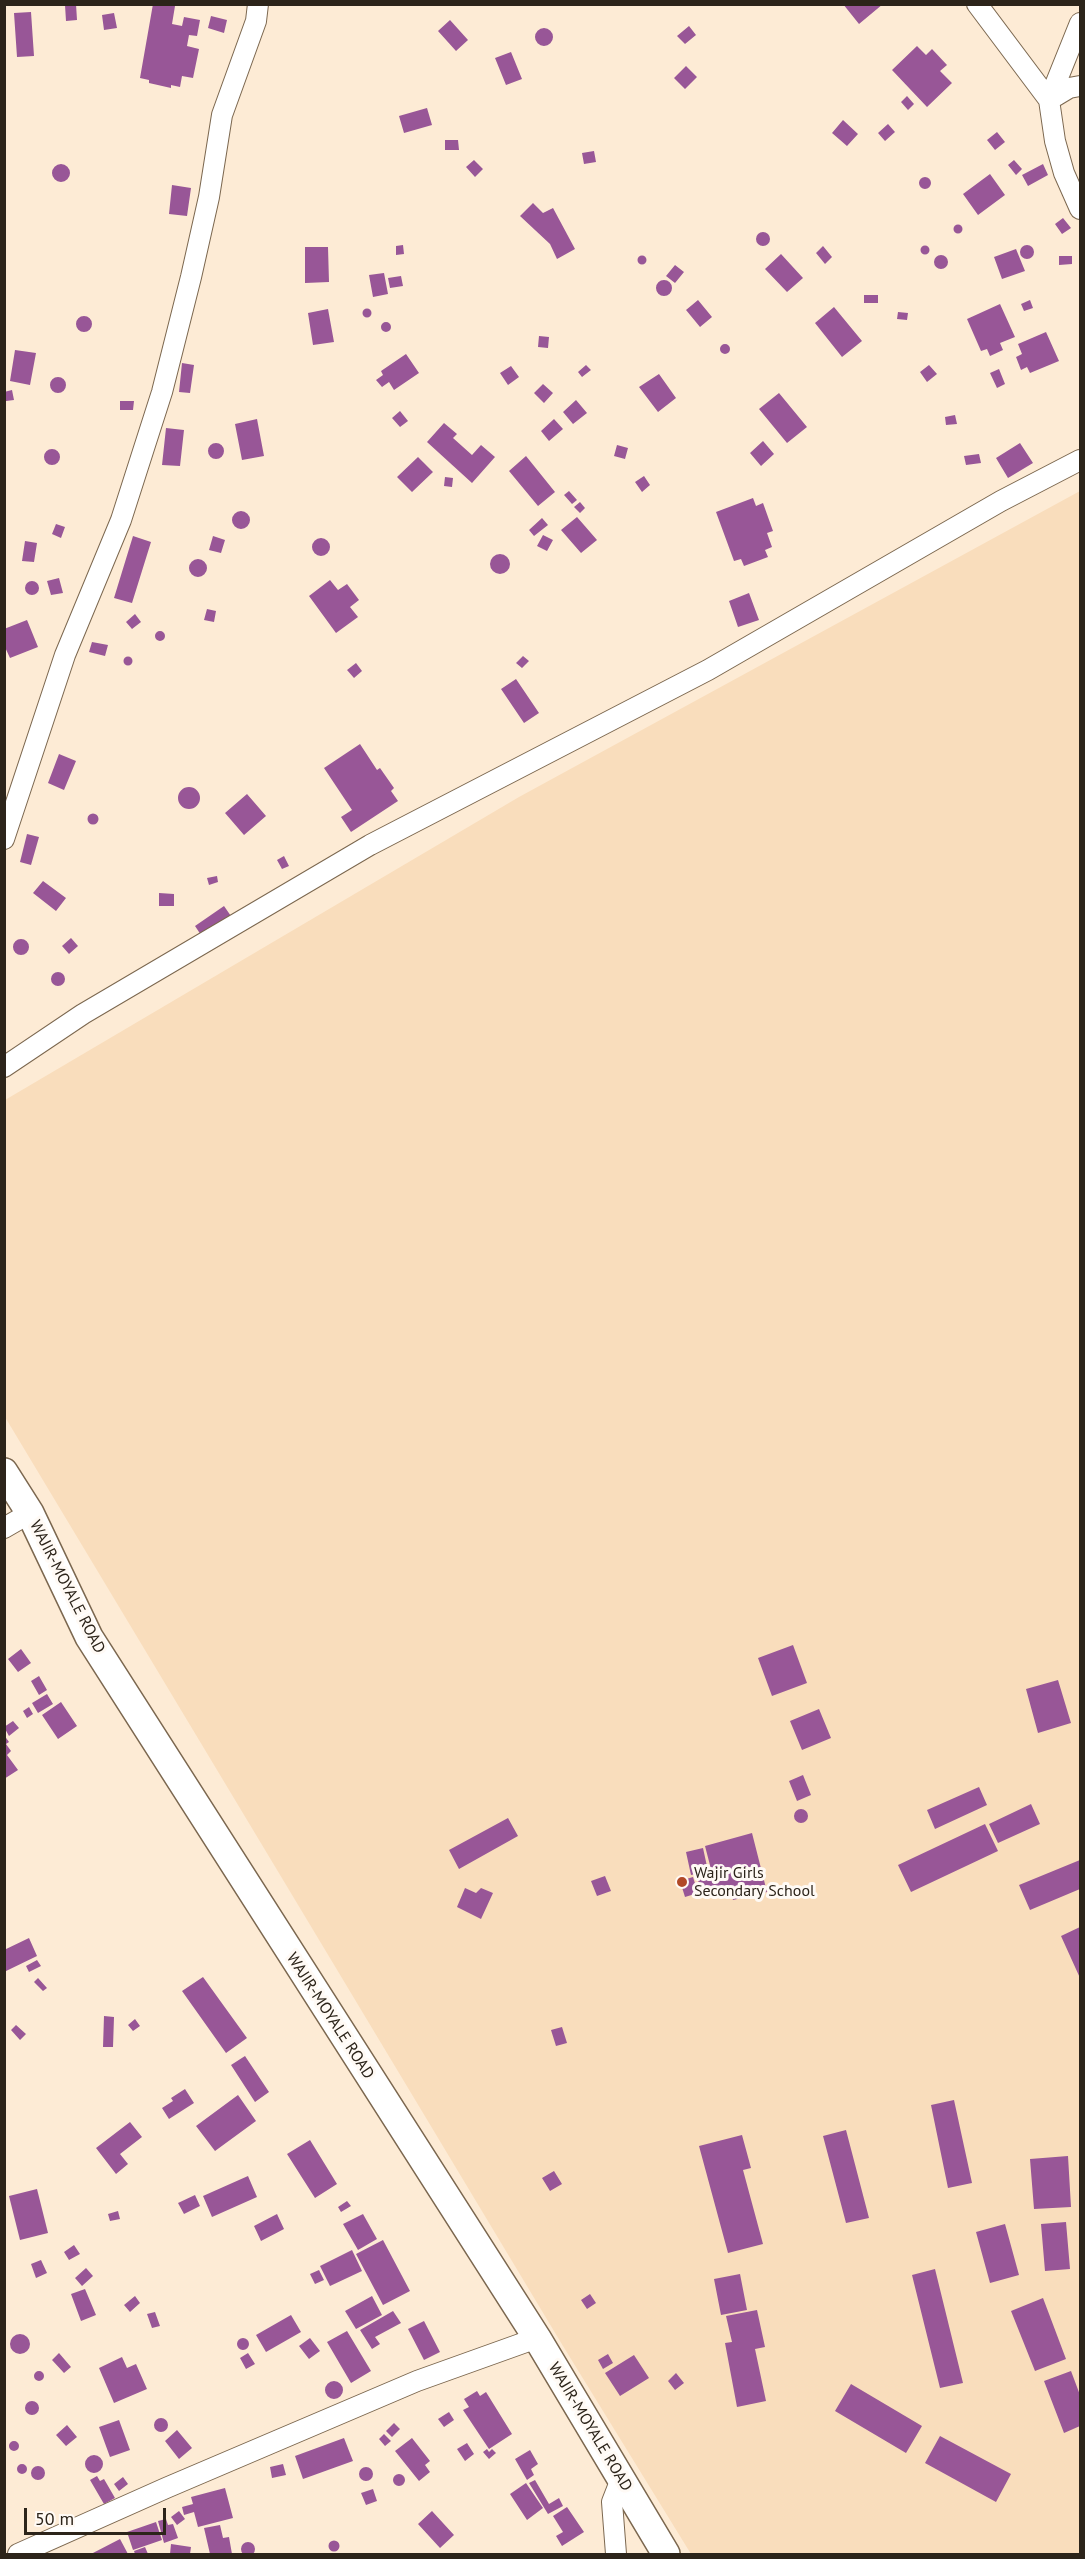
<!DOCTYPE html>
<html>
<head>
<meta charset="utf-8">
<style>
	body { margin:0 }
	#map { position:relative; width:1085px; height:2559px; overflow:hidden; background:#fdebd5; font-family:"PT Sans",sans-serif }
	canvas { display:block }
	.frame { position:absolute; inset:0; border:6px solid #2c241a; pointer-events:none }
	.scale { position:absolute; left:24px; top:2508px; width:142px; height:27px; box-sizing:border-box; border:3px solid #2c241a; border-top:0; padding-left:8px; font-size:18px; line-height:21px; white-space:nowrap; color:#2c241a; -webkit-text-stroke:4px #fffaf5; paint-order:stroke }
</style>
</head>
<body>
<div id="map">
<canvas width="1085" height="2559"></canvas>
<div class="frame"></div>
<div class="scale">50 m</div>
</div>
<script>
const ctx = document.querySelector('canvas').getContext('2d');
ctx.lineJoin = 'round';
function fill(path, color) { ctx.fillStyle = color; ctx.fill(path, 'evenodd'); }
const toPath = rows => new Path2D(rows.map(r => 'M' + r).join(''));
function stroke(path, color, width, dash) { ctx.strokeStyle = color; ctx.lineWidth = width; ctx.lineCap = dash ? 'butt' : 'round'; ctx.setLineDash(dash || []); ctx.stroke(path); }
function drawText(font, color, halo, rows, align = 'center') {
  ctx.font = font + ' "PT Sans",sans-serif'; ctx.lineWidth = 6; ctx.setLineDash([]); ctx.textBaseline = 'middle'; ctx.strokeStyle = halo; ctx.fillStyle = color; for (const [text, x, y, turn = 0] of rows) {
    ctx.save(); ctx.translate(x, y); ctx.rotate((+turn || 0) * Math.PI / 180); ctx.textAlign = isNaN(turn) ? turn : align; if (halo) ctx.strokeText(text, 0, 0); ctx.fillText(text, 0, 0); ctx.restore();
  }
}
fill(toPath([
	[1080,491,1080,2554,691,2554,563,2346,5,1417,5,1100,519,797]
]), '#f9ddbc');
fill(toPath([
	[76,4,77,20,66,21,65,5],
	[153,4,175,6,172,24,182,26,184,17,200,20,197,36,189,35,187,46,199,49,193,78,182,76,180,87,171,85,171,88,149,83,149,80,140,78],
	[843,4,883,4,859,24],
	[31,12,34,56,17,57,14,13],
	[114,13,117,28,104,30,102,15],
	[211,16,227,20,224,33,208,28],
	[450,20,468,40,456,51,438,31],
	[689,26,696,35,685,44,677,36],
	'535 37a9 9 0 1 1 18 0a9 9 0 1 1-18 0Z',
	[917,46,926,55,932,49,947,65,940,71,952,83,927,107,892,70],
	[511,52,522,79,506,85,495,58],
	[686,66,697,77,685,89,674,78],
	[907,96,914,104,908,110,901,102],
	[427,108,432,125,404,133,399,116],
	[843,120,858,134,847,146,832,133],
	[888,124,895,132,885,141,878,133],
	[997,132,1005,142,995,150,987,140],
	[445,140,458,140,459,150,445,150],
	[594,151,596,162,584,164,582,153],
	[474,160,483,169,475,177,466,167],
	[1014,160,1022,169,1016,175,1008,165],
	[1043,164,1048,175,1028,186,1022,175],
	'52 173a9 9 0 1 1 18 0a9 9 0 1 1-18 0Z',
	[990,174,1005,195,978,215,963,194],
	'919 183a6 6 0 1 1 12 0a6 6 0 1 1-12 0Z',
	[172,185,191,188,187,216,169,214],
	[533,203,543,213,553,208,575,249,557,259,550,244,520,216],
	[1063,218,1071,228,1062,234,1055,224],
	'953.5 229a4.5 4.5 0 1 1 9 0a4.5 4.5 0 1 1-9 0Z',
	'756 239a7 7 0 1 1 14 0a7 7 0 1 1-14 0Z',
	[403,245,404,254,396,255,396,246],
	'1020 252a7 7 0 1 1 14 0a7 7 0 1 1-14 0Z',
	'920.5 250a4.5 4.5 0 1 1 9 0a4.5 4.5 0 1 1-9 0Z',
	[823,246,832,257,825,264,816,253],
	[305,247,328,247,329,282,305,283],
	[1016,249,1025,271,1002,279,994,257],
	[781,254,803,278,787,292,765,269],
	'934 262a7 7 0 1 1 14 0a7 7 0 1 1-14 0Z',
	'637.5 260a4.5 4.5 0 1 1 9 0a4.5 4.5 0 1 1-9 0Z',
	[1059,256,1072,256,1072,264,1059,265],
	[675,265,684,272,675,283,666,276],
	[384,273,388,294,373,297,369,275],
	[401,276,403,286,390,288,388,278],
	'656 288a8 8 0 1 1 16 0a8 8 0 1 1-16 0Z',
	[864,295,878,295,878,303,864,303],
	[698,300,712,317,700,327,686,310],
	[1030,300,1033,308,1024,311,1021,304],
	[1000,304,1015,337,1000,343,1003,350,990,356,987,349,981,351,967,319],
	[834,307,862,341,842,357,815,323],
	'362.5 313a4.5 4.5 0 1 1 9 0a4.5 4.5 0 1 1-9 0Z',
	[328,309,334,342,313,345,308,313],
	[898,312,908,313,907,320,897,319],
	'76 324a8 8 0 1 1 16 0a8 8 0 1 1-16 0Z',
	'381 327a5 5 0 1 1 10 0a5 5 0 1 1-10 0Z',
	[1046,332,1059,361,1030,373,1027,367,1021,370,1016,357,1022,354,1018,344],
	[539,336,549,337,548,348,538,347],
	'720 349a5 5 0 1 1 10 0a5 5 0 1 1-10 0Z',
	[15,350,36,353,30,385,10,381],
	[406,354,419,373,394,390,389,382,382,387,376,380,383,375,381,371],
	[182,363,194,365,190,393,179,392],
	[586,365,591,370,582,377,578,372],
	[929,365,937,374,927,382,920,372],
	[511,366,519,377,508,385,500,373],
	[999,369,1005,384,997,388,990,373],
	[659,374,676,398,658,412,639,387],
	'50 385a8 8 0 1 1 16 0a8 8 0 1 1-16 0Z',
	[543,384,553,393,544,403,534,393],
	[12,390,14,400,6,401,4,392],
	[779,393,807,427,787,443,759,409],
	[576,400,587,413,573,424,563,412],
	[120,401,134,401,133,410,120,410],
	[400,411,408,421,400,427,392,418],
	[955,415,957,424,946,425,945,417],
	[257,419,264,456,242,460,235,424],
	[554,419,563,429,549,441,541,431],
	[444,423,457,434,453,438,472,455,481,445,495,457,472,483,427,442],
	[166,428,184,430,180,466,162,465],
	[763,441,774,454,761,466,750,453],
	[1020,443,1033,463,1008,478,996,458],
	'208 451a8 8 0 1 1 16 0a8 8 0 1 1-16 0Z',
	[617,445,628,448,625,459,614,456],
	'44 457a8 8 0 1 1 16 0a8 8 0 1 1-16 0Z',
	[979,454,981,463,966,465,964,456],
	[526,456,555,492,538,506,509,471],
	[418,457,433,472,412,492,397,477],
	[644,476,650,485,642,492,635,482],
	[445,477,453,478,452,487,444,486],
	[569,491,577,500,572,504,564,495],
	[753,498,756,506,763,503,773,531,767,533,772,547,765,550,768,557,744,566,741,559,734,561,716,512],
	[580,502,585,508,580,513,574,507],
	'232 520a9 9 0 1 1 18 0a9 9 0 1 1-18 0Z',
	[577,517,597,540,581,553,561,530],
	[542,518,548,525,534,536,529,530],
	[56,524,65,527,61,538,52,534],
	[543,535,553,540,547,551,537,546],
	[133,536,151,542,132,603,114,598],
	[213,536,225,540,221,553,209,550],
	'312 547a9 9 0 1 1 18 0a9 9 0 1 1-18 0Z',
	[25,541,37,543,34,562,22,561],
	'490 564a10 10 0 1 1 20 0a10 10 0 1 1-20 0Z',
	'189 568a9 9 0 1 1 18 0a9 9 0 1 1-18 0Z',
	[59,578,63,593,51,595,47,581],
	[330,580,338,590,347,584,359,600,350,607,358,617,336,633,309,596],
	'25 588a7 7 0 1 1 14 0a7 7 0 1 1-14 0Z',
	[749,593,759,620,738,627,729,601],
	[207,609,216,611,214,622,204,620],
	[135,614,141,622,132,629,126,622],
	[27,620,38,647,10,658,4,645,4,629],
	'155 636a5 5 0 1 1 10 0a5 5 0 1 1-10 0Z',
	[92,642,108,645,105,656,89,652],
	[523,656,529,661,522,668,516,663],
	'123.5 661a4.5 4.5 0 1 1 9 0a4.5 4.5 0 1 1-9 0Z',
	[356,663,362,671,354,678,347,670],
	[516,679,539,713,524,723,501,689],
	[360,744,377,770,380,768,394,788,391,791,398,801,351,832,341,817,352,810,324,768],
	[59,754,76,761,64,790,48,783],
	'178 798a11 11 0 1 1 22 0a11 11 0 1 1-22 0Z',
	[247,794,266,816,244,835,225,813],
	'87.5 819a5.5 5.5 0 1 1 11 0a5.5 5.5 0 1 1-11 0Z',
	[27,834,39,837,31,865,20,862],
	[284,856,289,866,282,869,277,860],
	[217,876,218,882,209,885,207,878],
	[43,881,66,898,56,911,33,893],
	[159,893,174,894,174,906,159,906],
	[224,906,233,919,203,938,195,926],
	[71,938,78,946,69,954,62,946],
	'13 947a8 8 0 1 1 16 0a8 8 0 1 1-16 0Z',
	'51 979a7 7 0 1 1 14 0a7 7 0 1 1-14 0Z',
	[793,1645,807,1683,772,1696,758,1658],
	[21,1649,31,1663,18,1672,8,1659],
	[39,1676,47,1690,39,1695,31,1681],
	[1058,1680,1071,1723,1038,1733,1026,1689],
	[47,1694,53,1704,38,1713,32,1703],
	[61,1702,77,1726,58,1739,42,1715],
	[29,1707,33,1714,27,1718,23,1711],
	[819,1709,831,1738,802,1750,790,1721],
	[13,1721,19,1728,9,1736,4,1727],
	[4,1735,9,1742,6,1744,11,1751,7,1755,18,1770,4,1779],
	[803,1775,811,1795,797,1801,789,1781],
	[979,1787,987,1805,935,1829,927,1810],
	[1031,1804,1040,1824,998,1843,989,1824],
	'794 1816a7 7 0 1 1 14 0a7 7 0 1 1-14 0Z',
	[508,1818,518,1836,459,1869,449,1850],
	[985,1824,998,1851,911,1892,898,1865],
	[752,1833,767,1892,733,1900,728,1885,701,1892,697,1876,712,1873,705,1846],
	[703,1848,708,1871,691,1875,686,1852],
	[1080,1860,1080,1889,1030,1910,1019,1885],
	[605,1876,611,1891,597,1896,591,1881],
	[693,1877,698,1893,685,1897,680,1881],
	[465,1888,476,1893,481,1888,493,1893,481,1919,457,1907],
	[1080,1927,1080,1978,1061,1936],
	[29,1938,37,1956,4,1972,4,1950],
	[37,1960,41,1966,29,1972,26,1966],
	[203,1977,247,2038,226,2053,182,1991],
	[38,1978,47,1988,43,1991,34,1982],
	[104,2016,114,2017,113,2047,103,2047],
	[135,2019,140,2026,133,2031,128,2025],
	[16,2025,26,2034,20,2040,11,2030],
	[562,2027,567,2043,556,2046,551,2030],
	[245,2056,269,2092,255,2102,231,2065],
	[185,2089,194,2103,169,2119,162,2108,173,2101,171,2098],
	[238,2095,256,2121,215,2151,196,2126],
	[954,2100,972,2183,948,2188,931,2105],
	[130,2122,142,2137,120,2154,128,2164,116,2174,96,2148],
	[846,2130,869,2218,846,2223,823,2136],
	[742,2135,751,2168,743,2170,763,2244,728,2253,699,2146],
	[310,2140,337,2184,315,2198,287,2154],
	[1068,2156,1071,2207,1034,2209,1030,2159],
	[554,2171,562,2184,550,2191,542,2178],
	[248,2176,257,2197,212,2217,203,2196],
	[37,2189,48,2233,20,2240,9,2196],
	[195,2195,200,2206,184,2214,178,2203],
	[347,2201,351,2206,341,2212,338,2207],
	[118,2211,120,2219,110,2221,108,2214],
	[277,2214,284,2229,261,2241,254,2226],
	[363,2214,377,2239,358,2250,343,2224],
	[1066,2222,1070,2269,1045,2271,1041,2224],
	[1005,2224,1019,2275,990,2283,976,2232],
	[383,2240,410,2291,383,2305,356,2254],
	[74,2245,80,2254,69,2260,64,2252],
	[352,2250,362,2271,330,2286,320,2266],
	[41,2260,47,2273,36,2278,31,2264],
	[86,2268,93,2276,82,2286,75,2278],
	[935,2269,963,2383,940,2388,912,2275],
	[319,2270,324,2280,315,2284,310,2274],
	[740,2274,747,2310,721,2315,714,2279],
	[85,2289,96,2315,81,2321,71,2294],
	[590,2294,596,2303,587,2309,581,2300],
	[135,2296,140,2303,130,2312,124,2305],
	[372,2296,382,2315,356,2329,345,2311],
	[1043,2298,1066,2359,1035,2371,1011,2311],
	[757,2310,765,2347,755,2349,766,2401,737,2407,725,2343,732,2342,726,2316],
	[393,2311,401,2323,375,2337,380,2344,372,2349,360,2330],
	[155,2312,160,2326,152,2328,147,2314],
	[291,2315,301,2332,266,2352,256,2335],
	[424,2321,440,2352,424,2360,408,2329],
	[347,2331,371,2371,351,2383,327,2342],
	'10 2344a10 10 0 1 1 20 0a10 10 0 1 1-20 0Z',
	'237 2344a6 6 0 1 1 12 0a6 6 0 1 1-12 0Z',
	[310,2338,320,2351,309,2359,299,2346],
	[59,2353,71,2367,64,2373,52,2360],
	[248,2353,255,2364,246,2369,240,2358],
	[608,2354,613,2363,603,2369,598,2360],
	[634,2355,649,2378,620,2396,605,2373],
	[122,2357,127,2368,136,2364,147,2389,114,2403,99,2368],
	'34 2376a5 5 0 1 1 10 0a5 5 0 1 1-10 0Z',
	[1071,2371,1080,2395,1080,2426,1064,2433,1044,2381],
	[676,2373,684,2383,675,2390,668,2381],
	'325 2390a9 9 0 1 1 18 0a9 9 0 1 1-18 0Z',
	[851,2384,922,2426,906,2453,835,2411],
	[477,2391,480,2396,486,2392,512,2434,489,2449,463,2410,469,2407,464,2399],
	'25 2408a7 7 0 1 1 14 0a7 7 0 1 1-14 0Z',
	[449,2412,454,2420,444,2427,438,2419],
	'154 2425a7 7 0 1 1 14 0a7 7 0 1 1-14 0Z',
	[119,2420,130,2450,110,2457,99,2427],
	[394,2423,400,2429,392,2437,386,2431],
	[67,2425,77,2437,66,2446,56,2435],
	[177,2430,192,2448,179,2459,165,2441],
	[384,2434,391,2441,385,2446,379,2439],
	[940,2436,1011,2474,996,2502,925,2463],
	[344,2438,353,2461,303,2479,295,2456],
	[412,2438,430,2461,425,2465,430,2472,419,2481,395,2451],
	'9 2446a5 5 0 1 1 10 0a5 5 0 1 1-10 0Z',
	[467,2443,474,2454,465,2461,457,2449],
	[487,2449,489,2452,492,2449,496,2453,489,2459,483,2452],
	[530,2450,538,2464,531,2469,534,2475,527,2480,515,2459],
	'85 2464a9 9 0 1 1 18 0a9 9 0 1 1-18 0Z',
	'17 2469a5 5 0 1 1 10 0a5 5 0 1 1-10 0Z',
	[283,2464,286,2475,272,2478,270,2467],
	'31 2473a7 7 0 1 1 14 0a7 7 0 1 1-14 0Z',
	'359 2474a7 7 0 1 1 14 0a7 7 0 1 1-14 0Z',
	'393 2480a6 6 0 1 1 12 0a6 6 0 1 1-12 0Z',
	[97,2476,100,2481,104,2479,115,2498,104,2504,90,2480],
	[123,2477,128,2484,119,2491,114,2484],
	[535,2480,549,2504,559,2498,563,2506,548,2514,529,2483],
	[526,2483,543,2508,527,2520,510,2494],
	[225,2488,233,2518,198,2527,194,2512,184,2515,182,2507,193,2504,191,2497],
	[373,2489,377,2501,366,2505,361,2493],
	[567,2507,584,2532,562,2546,556,2536,563,2532,553,2516],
	[179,2511,185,2519,177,2525,171,2517],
	[432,2511,454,2535,440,2548,418,2524],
	[166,2519,168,2525,173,2524,178,2538,164,2543,158,2521],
	[156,2522,162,2540,133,2550,127,2532],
	[220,2525,223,2538,229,2537,232,2554,210,2554,204,2528],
	[120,2539,128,2554,91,2554],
	'328.5 2546a5.5 5.5 0 1 1 11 0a5.5 5.5 0 1 1-11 0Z',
	'241 2549a7 7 0 1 1 14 0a7 7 0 1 1-14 0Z',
	[171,2544,191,2547,190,2554,170,2554],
	[145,2547,148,2554,135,2554,134,2551]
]), '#985697');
const minor = toPath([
	[977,4,1049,100,1055,141,1064,173,1080,209],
	[1049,100,1080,23],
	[1049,100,1069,88,1080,86],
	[4,839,65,655,121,520,162,392,191,277,209,197,222,115,256,21,258,4],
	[4,1067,83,1014,370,845,708,670,1001,501,1080,460],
	[4,1528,30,1513],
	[18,2554,166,2488,417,2381,537,2338],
	[616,2554,612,2502,621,2479]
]);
const secondary = toPath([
	[4,1472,30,1513,89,1637,537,2338,666,2554]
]);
stroke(minor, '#7b674f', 22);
stroke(secondary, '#7b674f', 30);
stroke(minor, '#fff', 20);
stroke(secondary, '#fff', 27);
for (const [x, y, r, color] of [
	[682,1882,6,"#b14927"]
]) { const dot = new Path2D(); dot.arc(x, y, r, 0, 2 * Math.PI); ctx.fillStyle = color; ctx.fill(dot); stroke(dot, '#fffaf5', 2); }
drawText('16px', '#2c241a', '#fffaf5', [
	["WAJIR-MOYALE ROAD",67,1587,63],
	["WAJIR-MOYALE ROAD",330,2016,57],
	["WAJIR-MOYALE ROAD",590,2427,59]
]);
drawText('16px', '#2c241a', '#fffaf5', [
	["Wajir Girls",694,1873],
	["Secondary School",694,1891]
], 'left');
</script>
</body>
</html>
